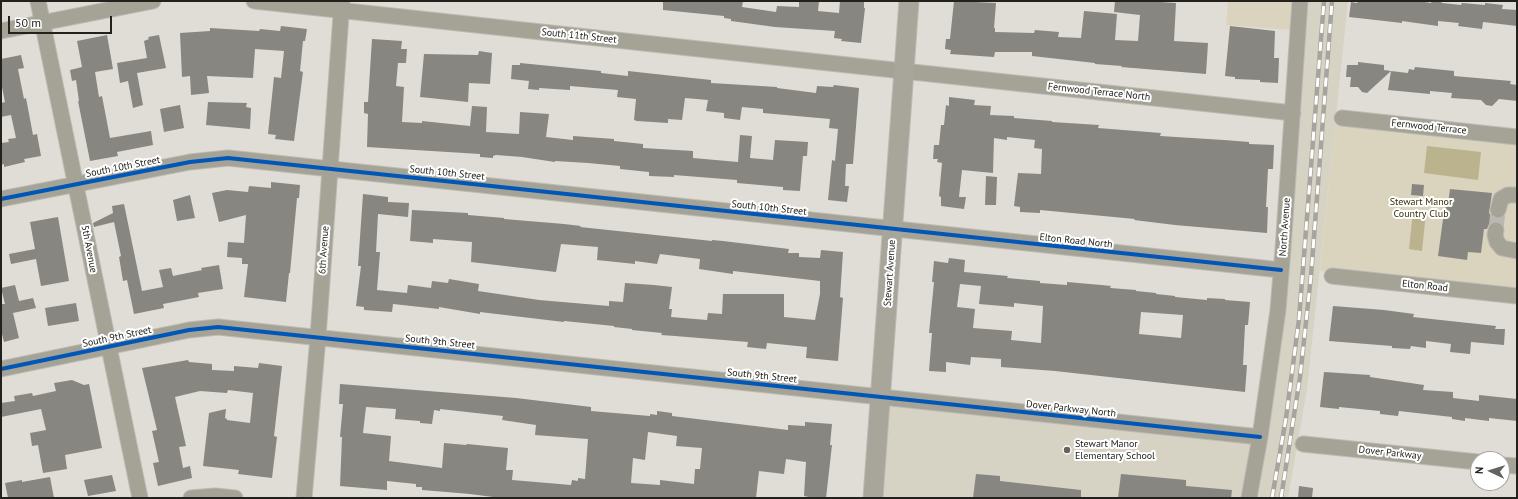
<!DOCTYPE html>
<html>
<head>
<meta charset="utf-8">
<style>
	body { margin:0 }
	#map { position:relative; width:1518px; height:499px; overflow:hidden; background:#dfddd6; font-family:"PT Sans",sans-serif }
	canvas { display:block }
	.frame { position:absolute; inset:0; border:2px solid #22211c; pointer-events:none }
	.north { position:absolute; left:1470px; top:451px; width:40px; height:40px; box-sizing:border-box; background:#fff; border:1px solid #a7a6a4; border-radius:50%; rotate:274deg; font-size:11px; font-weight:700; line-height:16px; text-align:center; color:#22211c }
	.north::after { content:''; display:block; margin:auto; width:14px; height:18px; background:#64635d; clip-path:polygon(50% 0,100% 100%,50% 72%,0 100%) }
	.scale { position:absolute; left:8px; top:16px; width:104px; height:18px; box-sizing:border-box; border:2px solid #22211c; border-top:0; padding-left:5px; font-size:12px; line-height:14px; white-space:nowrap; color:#22211c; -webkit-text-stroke:3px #fff; paint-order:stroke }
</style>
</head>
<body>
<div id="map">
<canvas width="1518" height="499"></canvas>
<div class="frame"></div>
<div class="north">N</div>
<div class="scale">50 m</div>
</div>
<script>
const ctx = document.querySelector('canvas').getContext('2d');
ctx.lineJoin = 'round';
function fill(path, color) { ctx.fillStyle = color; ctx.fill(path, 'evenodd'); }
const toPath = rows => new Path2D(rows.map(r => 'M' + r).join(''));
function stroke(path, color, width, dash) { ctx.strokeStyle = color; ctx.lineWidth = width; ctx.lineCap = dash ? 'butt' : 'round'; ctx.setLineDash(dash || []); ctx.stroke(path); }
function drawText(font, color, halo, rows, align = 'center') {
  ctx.font = font + ' "PT Sans",sans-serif'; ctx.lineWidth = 4; ctx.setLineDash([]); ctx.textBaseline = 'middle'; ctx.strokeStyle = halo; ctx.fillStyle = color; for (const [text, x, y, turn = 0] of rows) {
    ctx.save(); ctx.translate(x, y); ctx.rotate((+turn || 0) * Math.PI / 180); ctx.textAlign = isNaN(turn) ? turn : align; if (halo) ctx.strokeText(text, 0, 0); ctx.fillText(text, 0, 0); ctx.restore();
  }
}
fill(toPath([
	[1307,1,1348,1,1307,389,1288,498,1256,498,1279,358],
	[881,397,1260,437,1249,498,873,498]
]), '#d6d2c4');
fill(toPath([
	[1228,1,1307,1,1304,31,1226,25],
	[1335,124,1517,143,1517,292,1320,271]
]), '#dad4be');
fill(toPath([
	[1427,146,1481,152,1478,180,1424,173],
	[1413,211,1426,212,1422,251,1409,249]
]), '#bbb28e');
fill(toPath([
	[663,1,743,1,742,7,776,12,777,6,799,7,799,1,819,1,818,11,839,13,840,1,864,1,864,8,865,8,861,43,841,41,842,39,834,38,835,31,775,27,731,21,731,19,724,18,724,16,663,10],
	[954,1,996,3,994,28,995,28,995,32,1034,33,1035,30,1059,32,1058,37,1081,38,1084,11,1117,14,1115,40,1138,41,1140,15,1114,12,1115,1,1145,1,1176,3,1174,41,1208,43,1206,74,1121,67,1122,66,1095,64,1095,63,1032,56,1032,52,995,52,994,57,950,54,951,50,945,49,946,39,950,39],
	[1358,1,1418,1,1431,3,1432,1,1440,1,1442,3,1461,5,1462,3,1485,5,1485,3,1503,5,1502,9,1517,10,1517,26,1483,22,1482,29,1458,26,1459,23,1438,21,1438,26,1402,21,1402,23,1349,17,1351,2,1357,3],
	[281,26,307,29,305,41,303,41,300,71,303,72,294,141,275,139,276,135,268,134,274,77,281,78,284,51,255,49,253,78,207,76,209,93,191,95,190,76,182,77,180,33,210,31,210,28,259,31,260,29,280,31],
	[1230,26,1275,31,1274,58,1279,58,1278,83,1260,82,1260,80,1235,79,1235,77,1225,76],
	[107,35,113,69,95,72,99,97,102,96,110,138,151,131,153,145,117,152,118,156,90,161,78,101,79,101,76,80,72,81,70,70,82,67,77,41],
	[159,35,166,68,137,73,143,105,133,108,128,81,120,83,117,63,147,58,144,41,149,39,148,37],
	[372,39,402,41,401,49,407,49,406,63,398,63,396,86,404,87,402,122,422,123,422,121,470,126,472,106,487,107,486,132,519,134,520,112,549,114,546,137,573,140,573,136,614,139,614,141,643,144,643,148,693,151,693,158,738,162,740,135,752,136,750,158,773,160,775,140,808,142,807,156,803,156,800,191,783,190,783,187,737,183,737,180,674,175,674,177,649,176,649,172,620,169,620,166,588,163,555,161,555,162,522,157,496,155,493,156,493,158,480,157,480,154,367,147,368,114,364,113,364,102,368,102],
	[479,51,492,53,490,84,469,83,468,102,420,97,424,54,478,55],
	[21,55,24,68,18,69,24,99,26,98,33,135,37,134,41,156,24,159,25,162,4,167,4,164,1,165,1,143,9,142,8,139,16,138,11,115,1,117,1,103,5,102,1,82,1,59],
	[1358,62,1384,65,1384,70,1391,71,1367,93,1362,92,1358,87,1350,87,1351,77,1346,77,1347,65,1358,65],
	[520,63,601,71,601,73,628,76,628,71,646,73,711,80,711,83,777,87,777,88,816,93,817,86,833,87,834,85,859,88,853,164,846,164,845,186,849,186,847,202,828,200,832,160,835,161,838,129,829,128,830,119,763,113,763,109,742,107,740,120,724,118,724,113,706,111,708,100,685,98,682,120,668,119,668,123,637,121,634,120,636,99,617,97,618,90,570,86,570,90,539,88,539,90,528,89,529,81,511,79,512,65,520,65],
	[1415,67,1454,71,1454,76,1511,81,1510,84,1517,85,1517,101,1499,99,1492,106,1486,105,1481,100,1451,98,1452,93,1430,91,1430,94,1388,90,1391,71,1408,73,1409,69,1414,70],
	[949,97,975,100,974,105,991,106,990,115,1014,116,1014,118,1052,121,1052,122,1099,125,1098,128,1161,133,1160,136,1224,140,1249,142,1249,144,1274,145,1273,169,1268,169,1266,207,1268,207,1267,233,1175,225,1134,220,1135,219,1040,210,1040,213,1020,212,1020,207,1014,206,1018,173,1041,174,1042,149,1034,148,1035,140,1007,137,1007,140,994,138,993,173,962,170,959,197,966,197,964,209,941,206,941,197,939,196,942,163,937,162,938,159,933,159,934,145,939,145,941,125,944,125,946,105,949,106],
	[208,102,247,103,246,107,251,108,250,129,206,125],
	[180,105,184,128,164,132,160,109],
	[986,176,997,177,996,205,985,205],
	[271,182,300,185,299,198,297,198,290,273,289,273,286,302,244,297,248,264,242,264,242,258,227,257,228,242,244,243,246,215,219,222,212,193,227,190,248,192,249,186,271,188],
	[1412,184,1424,185,1423,196,1411,195],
	[1450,189,1492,193,1489,213,1492,217,1496,219,1501,219,1504,216,1503,225,1498,221,1494,221,1489,224,1487,229,1484,229,1481,253,1468,252,1467,260,1438,256,1444,212,1445,212,1446,204,1448,204],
	[363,194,388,197,388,202,409,203,408,217,378,214,376,252,380,252,377,290,407,293,408,285,431,288,432,281,448,283,449,279,479,284,478,291,539,300,609,306,609,301,623,302,625,283,654,285,672,287,669,309,672,309,671,317,707,320,708,313,722,314,723,294,784,294,784,317,815,320,820,294,820,281,733,271,733,274,699,269,700,259,660,254,657,264,635,261,635,264,597,260,598,247,561,244,556,272,471,262,472,242,433,239,433,243,410,241,412,210,468,213,468,215,504,218,504,219,564,224,581,226,580,227,712,241,712,240,723,241,789,249,788,253,799,253,799,257,820,258,821,250,843,252,840,297,843,298,838,361,806,358,807,347,767,343,766,349,747,347,748,342,675,336,661,335,662,333,632,330,632,329,614,327,614,326,564,321,564,322,480,312,480,314,439,307,439,309,393,304,392,312,364,310,364,307,356,306,361,266,358,266],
	[190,195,195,218,177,221,173,200],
	[124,204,142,291,163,287,159,270,171,268,173,276,202,270,201,268,219,265,223,289,198,293,199,297,163,304,164,308,134,314,127,280,123,281,119,257,121,256,114,222,94,227,93,223,113,213,112,206],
	[58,217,69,281,41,286,36,259,11,264,9,254,35,249,30,222],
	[949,258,965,260,964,272,1008,276,1007,278,1040,281,1040,283,1067,285,1067,282,1101,285,1111,286,1110,288,1136,290,1136,291,1156,293,1156,294,1175,296,1175,297,1207,300,1207,298,1225,299,1225,300,1250,302,1248,325,1245,325,1243,365,1247,365,1245,392,1055,371,1001,367,1001,359,971,357,970,365,946,362,946,372,929,371,932,333,929,333,934,282,932,282,934,261,948,263],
	[960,284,981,286,979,304,1014,307,1014,303,1043,306,1041,343,1011,340,1012,331,973,328,975,309,957,307],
	[1141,312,1183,315,1181,338,1139,334],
	[15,285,19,301,33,298,36,308,13,313,19,338,4,342,1,330,1,304,5,304,1,288],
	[76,303,79,321,48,326,45,308],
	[1333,306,1384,310,1414,314,1413,317,1496,326,1495,329,1505,329,1504,345,1471,342,1470,354,1450,352,1451,344,1426,341,1426,348,1411,346,1410,349,1392,348,1392,346,1329,341],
	[188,360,189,362,212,364,212,370,234,371,234,366,258,368,259,363,282,366,274,436,277,437,272,478,238,474,239,470,203,466,209,413,226,409,225,418,227,419,227,420,250,423,253,393,228,390,227,393,200,391,175,397,186,446,179,447,183,468,190,466,192,478,158,486,153,463,159,462,152,431,157,430,142,368],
	[1324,372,1370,375,1370,377,1424,385,1423,390,1453,392,1453,398,1479,401,1479,395,1517,399,1517,421,1489,418,1489,421,1465,418,1465,421,1452,419,1452,417,1443,416,1399,411,1398,416,1380,414,1380,411,1339,407,1339,409,1320,407],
	[72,380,84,385,89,384,102,448,65,455,67,469,43,473,38,445,32,446,30,433,46,430,41,409,1,417,1,403,15,401,14,396,32,393,33,396,56,391,54,383],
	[340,384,516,398,591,407,591,411,650,416,650,414,657,415,657,411,672,413,672,416,788,430,788,425,805,426,805,422,832,424,830,445,832,445,826,498,809,498,809,497,804,496,806,462,786,459,784,474,759,471,756,498,493,498,493,497,470,494,422,490,422,487,416,487,416,484,387,481,387,490,340,486,342,437,340,437,343,404,339,404],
	[366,407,396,409,395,419,420,421,420,423,432,424,434,410,440,411,440,409,503,416,502,420,536,425,535,435,588,439,585,479,578,478,578,481,572,480,571,485,512,480,513,470,506,470,508,448,467,444,466,445,444,443,442,468,389,461,391,436,363,433],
	[648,432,677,436,676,446,702,448,700,469,695,469,694,484,660,480,660,485,631,483,633,458,645,460],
	[976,474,1000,476,1000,481,1081,490,1081,498,973,498],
	[1121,474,1186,480,1186,486,1232,490,1231,498,1118,498],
	[112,475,116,491,88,496,84,480],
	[50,477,54,498,8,498,5,483,22,480,22,482],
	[1299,486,1313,488,1312,498,1298,498]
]), '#878680');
stroke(toPath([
	[1496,230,1498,210]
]), '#b9b7b1', 15, [15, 8]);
const minor = toPath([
	[38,1,140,498],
	[254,1,1293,113],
	[1,31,153,1],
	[1342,118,1517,137],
	[1,199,190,162,228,158,1281,270],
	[1498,210,1501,199,1508,195,1517,195],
	[1496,230,1495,235,1497,242,1502,248,1517,251],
	[1332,276,1517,296],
	[1,369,189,330,218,327,1260,437],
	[1303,444,1478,462],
	[1502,465,1517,466],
	[191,498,215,496,235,498],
	[304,498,318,337,342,1],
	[1249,498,1260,437,1278,310,1283,249,1300,1]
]);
const major = toPath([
	[873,498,909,1]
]);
stroke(minor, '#bcbab5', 17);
stroke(major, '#bcbab5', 21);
stroke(minor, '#a5a296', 15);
stroke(major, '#a8a69a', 19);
const rail = toPath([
	[1272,498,1286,418,1299,319,1324,1],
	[1281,498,1300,377,1311,276,1332,1]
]);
stroke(rail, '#a6a49c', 4.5);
stroke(rail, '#fff', 3, [9]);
stroke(toPath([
	[1,199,190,162,228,158,1281,270],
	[1,369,189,330,218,327,1260,437]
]), '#0057b8', 4);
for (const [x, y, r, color] of [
	[1067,450,4,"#64635d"]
]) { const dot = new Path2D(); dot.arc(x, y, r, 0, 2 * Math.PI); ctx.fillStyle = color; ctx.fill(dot); stroke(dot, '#fff', 1.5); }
drawText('10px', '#22211c', '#fff', [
	["South 11th Street",579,36,6],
	["Fernwood Terrace North",1099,92,6],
	["Fernwood Terrace",1429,127,6],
	["South 10th Street",123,167,-11],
	["South 10th Street",447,173,6],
	["South 10th Street",769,208,6],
	["North Avenue",1285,227,-86],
	["Elton Road North",1076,241,6],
	["5th Avenue",89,249,79],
	["6th Avenue",324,250,-86],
	["Stewart Avenue",890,273,-86],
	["Elton Road",1425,286,6],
	["South 9th Street",117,337,-12],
	["South 9th Street",440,342,6],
	["South 9th Street",762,376,6],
	["Dover Parkway North",1071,409,6],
	["Dover Parkway",1390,453,6]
]);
drawText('10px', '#392f06', '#fff', [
	["Stewart Manor",1421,202],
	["Country Club",1421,214]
]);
drawText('10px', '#22211c', '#fff', [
	["Stewart Manor",1075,444],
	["Elementary School",1075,456]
], 'left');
</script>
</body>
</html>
